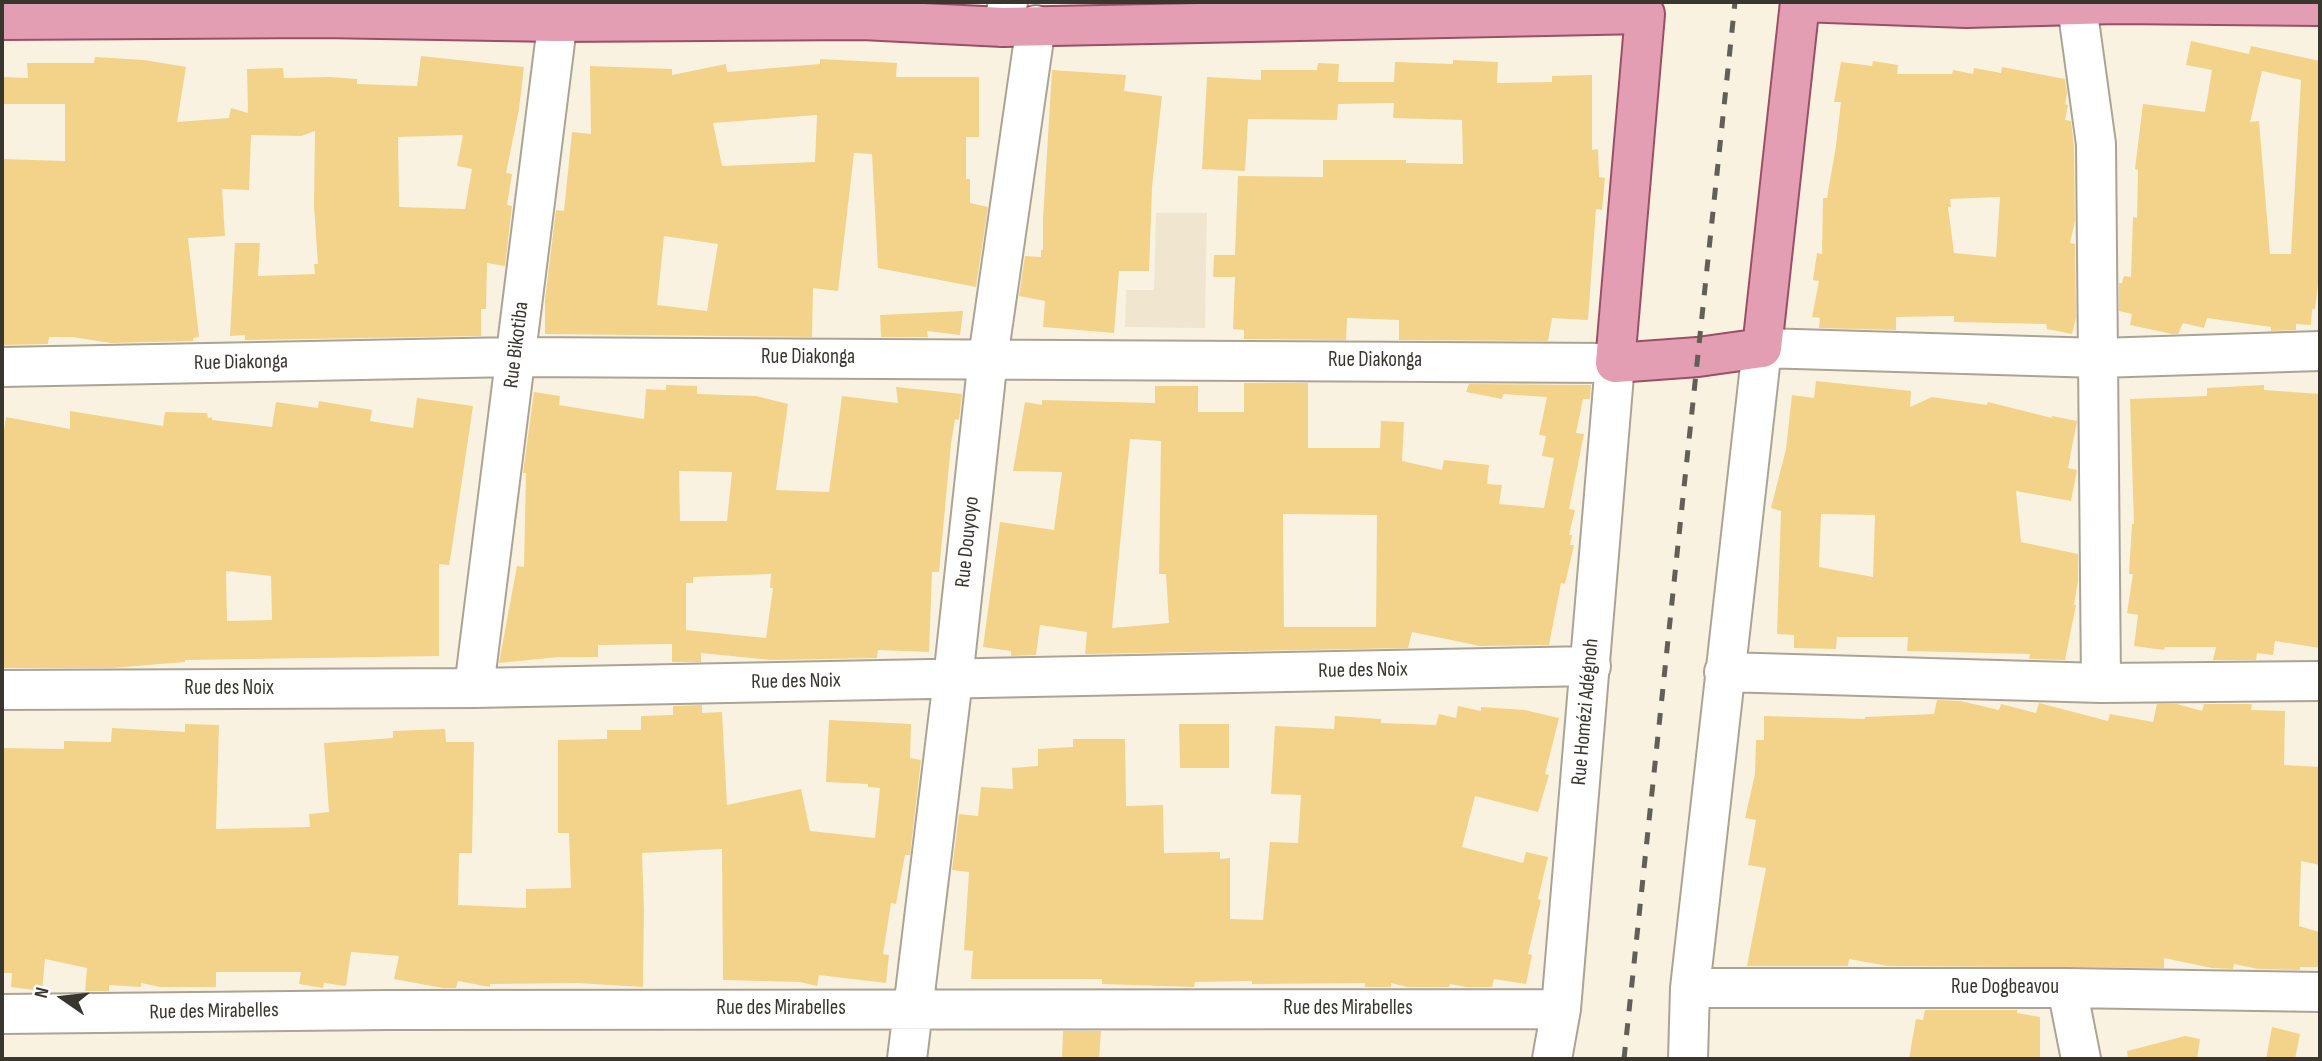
<!DOCTYPE html>
<html>
<head>
<meta charset="utf-8">
<style>
	body { margin:0 }
	#map { position:relative; width:2322px; height:1061px; overflow:hidden; background:#f9f2e1; font-family:"Sofia Sans Condensed",sans-serif }
	canvas { display:block }
	.frame { position:absolute; inset:0; border:4px solid #393630; pointer-events:none }
	.north { position:absolute; left:28px; top:963px; width:70px; height:70px; -webkit-text-stroke:5px #fff; paint-order:stroke; rotate:284deg; font-size:19px; font-weight:700; line-height:28px; text-align:center; color:#393630 }
	.north::after { content:''; display:block; margin:auto; width:24px; height:32px; background:#393630; clip-path:polygon(50% 0,100% 100%,50% 72%,0 100%) }
</style>
</head>
<body>
<div id="map">
<canvas width="2322" height="1061"></canvas>
<div class="frame"></div>
<div class="north">N</div>
</div>
<script>
const ctx = document.querySelector('canvas').getContext('2d');
ctx.lineJoin = 'round';
function fill(path, color) { ctx.fillStyle = color; ctx.fill(path, 'evenodd'); }
const toPath = rows => new Path2D(rows.map(r => 'M' + r).join(''));
function stroke(path, color, width, dash) { ctx.strokeStyle = color; ctx.lineWidth = width; ctx.lineCap = dash ? 'butt' : 'round'; ctx.setLineDash(dash || []); ctx.stroke(path); }
function drawText(font, color, halo, rows, align = 'center') {
  ctx.font = font + ' "Sofia Sans Condensed",sans-serif'; ctx.lineWidth = 7; ctx.setLineDash([]); ctx.textBaseline = 'middle'; ctx.strokeStyle = halo; ctx.fillStyle = color; for (const [text, x, y, turn = 0] of rows) {
    ctx.save(); ctx.translate(x, y); ctx.rotate((+turn || 0) * Math.PI / 180); ctx.textAlign = isNaN(turn) ? turn : align; if (halo) ctx.strokeText(text, 0, 0); ctx.fillText(text, 0, 0); ctx.restore();
  }
}
fill(toPath([
	[1156,213,1207,213,1205,328,1125,327,1126,290,1154,290]
]), '#f0e6cf');
fill(toPath([
	[2191,41,2249,54,2251,46,2320,61,2320,285,2318,285,2315,309,2312,309,2311,325,2296,324,2296,330,2271,331,2271,327,2207,318,2204,328,2183,323,2178,334,2172,334,2130,325,2132,314,2119,311,2119,283,2122,283,2124,276,2131,277,2133,217,2137,218,2138,170,2135,169,2143,104,2205,112,2212,70,2186,65],
	[2262,71,2301,80,2291,254,2270,254,2259,121,2250,122],
	[421,56,524,67,519,109,506,173,512,174,507,205,512,206,505,266,487,263,486,309,481,309,481,336,245,340,245,335,230,336,235,243,260,243,258,276,315,274,314,264,318,264,314,205,315,131,301,136,251,135,249,190,222,189,225,236,188,238,199,337,193,338,193,341,111,343,72,337,49,337,48,344,2,345,2,159,65,161,65,104,2,104,2,77,28,78,27,63,94,63,95,57,144,60,186,67,177,122,229,118,231,108,248,113,247,69,283,68,284,78,329,77,357,79,357,84,417,86],
	[463,135,457,166,472,169,465,209,399,207,398,137],
	[820,59,897,63,896,77,979,77,979,137,966,137,966,179,970,179,970,203,988,207,976,287,878,268,872,154,854,153,838,291,813,288,812,337,545,334,545,300,556,210,564,211,572,132,591,134,590,66,672,69,672,75,726,64,727,72,820,64],
	[817,115,815,162,722,166,713,123],
	[664,236,718,244,707,311,657,305],
	[1453,60,1498,62,1497,83,1552,82,1552,76,1592,75,1592,150,1598,149,1599,177,1605,178,1602,210,1596,209,1588,320,1552,318,1548,341,1399,340,1399,320,1347,318,1346,340,1244,339,1244,330,1233,329,1235,277,1213,277,1214,255,1235,255,1238,176,1323,177,1323,160,1406,160,1406,163,1463,164,1462,120,1393,118,1394,103,1338,104,1337,120,1248,119,1245,171,1202,169,1207,77,1261,80,1261,70,1317,70,1318,63,1339,64,1338,82,1394,82,1395,62,1453,64],
	[1873,61,1898,65,1897,74,1952,74,1953,70,1973,74,1974,68,2001,73,2002,67,2065,79,2067,93,2065,104,2068,105,2065,120,2071,121,2074,146,2075,221,2070,243,2075,244,2076,318,2072,334,2047,329,2046,324,1954,322,1954,316,1896,317,1896,330,1819,328,1820,318,1812,317,1819,281,1813,280,1817,253,1822,254,1823,198,1827,198,1836,146,1841,102,1834,102,1841,62,1872,66],
	[2000,197,1996,257,1954,253,1948,207,1951,207,1950,199],
	[1052,70,1126,75,1124,91,1162,96,1152,187,1149,271,1119,271,1114,333,1043,327,1045,301,1019,296,1025,256,1041,257,1041,250,1043,250,1043,219],
	[963,311,960,335,927,331,928,337,881,337,880,315],
	[1816,381,1911,391,1910,407,1932,397,1987,405,1988,402,2052,418,2052,416,2077,421,2068,468,2077,470,2071,501,2016,491,2021,542,2078,554,2078,581,2074,605,2076,605,2065,660,2029,659,2030,654,1907,651,1908,637,1837,637,1836,649,1794,648,1794,635,1777,634,1781,511,1771,508,1786,449,1792,395,1814,398],
	[1821,514,1875,515,1873,577,1819,567],
	[1244,383,1308,383,1308,448,1380,448,1381,421,1404,422,1402,461,1442,470,1444,460,1489,465,1487,484,1502,485,1499,504,1544,508,1554,458,1542,456,1546,436,1539,435,1547,397,1503,394,1502,399,1466,392,1469,384,1591,385,1590,399,1583,399,1576,433,1584,434,1569,509,1575,510,1569,535,1572,535,1570,545,1574,545,1565,584,1561,583,1549,645,1480,646,1412,632,1408,648,1089,654,1085,654,1087,632,1040,625,1036,655,1011,656,1011,651,983,647,1000,522,1054,530,1062,472,1013,471,1025,402,1042,405,1042,400,1155,403,1155,386,1198,386,1198,412,1244,412],
	[1130,439,1161,441,1159,574,1166,574,1169,623,1112,628],
	[1283,514,1377,515,1376,627,1284,627],
	[666,385,697,386,697,394,756,396,788,404,776,490,829,492,842,396,898,403,896,387,962,394,959,420,955,419,951,444,939,572,932,572,929,652,878,650,877,658,771,660,701,653,701,662,672,662,672,644,598,645,598,657,559,657,499,663,517,566,524,567,526,473,523,473,534,392,560,396,559,405,644,419,646,389,666,390],
	[679,471,732,472,727,521,680,521],
	[771,574,770,588,773,588,766,638,686,630,686,583,693,583,693,577],
	[2264,385,2264,390,2320,394,2320,648,2275,641,2273,655,2257,653,2256,660,2213,660,2216,647,2165,647,2164,650,2134,646,2138,615,2127,613,2133,574,2129,574,2132,524,2134,524,2130,399,2207,396,2207,388],
	[417,398,473,406,451,554,449,565,439,564,439,656,185,660,185,662,111,668,2,668,2,443,6,417,70,429,70,411,163,426,165,412,207,413,208,418,212,417,212,420,272,427,276,402,318,408,319,401,372,410,370,421,413,428],
	[226,571,271,576,272,620,227,621],
	[1937,700,1961,701,1999,710,2001,704,2036,713,2039,703,2108,721,2110,714,2153,722,2157,704,2177,704,2202,711,2204,704,2252,704,2251,710,2285,711,2284,765,2320,767,2320,865,2301,861,2299,926,2319,932,2318,967,2300,967,2300,970,2258,969,2234,964,2233,969,2212,968,2164,958,2164,968,1888,966,1849,959,1848,966,1747,966,1766,868,1748,865,1756,820,1745,818,1755,774,1756,740,1764,740,1764,716,1865,719,1865,717,1934,714],
	[702,705,702,713,722,712,727,805,801,789,810,831,875,838,880,788,868,787,868,784,826,782,829,720,911,724,910,758,921,760,910,855,905,855,896,904,891,903,883,954,889,955,886,983,819,975,817,986,800,982,723,980,722,849,642,853,644,910,643,987,577,983,490,984,490,987,458,981,456,988,443,988,394,979,399,956,351,952,346,986,324,983,323,988,299,984,301,972,216,972,216,987,160,987,141,983,141,987,109,985,109,991,85,991,87,968,45,959,42,991,11,987,12,973,2,973,2,748,64,749,64,741,111,742,112,728,185,732,185,724,219,725,216,829,310,827,309,814,329,812,324,743,393,738,393,731,445,729,446,742,474,742,472,853,459,853,458,905,526,908,526,889,571,888,569,833,558,833,558,740,607,739,607,730,641,730,641,716,673,715,673,706],
	[1458,706,1481,711,1481,707,1525,710,1559,718,1545,774,1549,775,1538,812,1475,796,1462,847,1523,863,1526,852,1548,857,1538,899,1541,900,1528,954,1532,955,1526,984,1494,979,1492,987,1466,987,1450,984,1449,987,1407,987,1391,983,1391,987,1365,987,1365,983,1252,984,1252,981,1195,982,1194,987,1102,984,1102,979,971,979,973,951,964,950,969,872,952,870,959,814,978,816,981,787,1013,789,1012,768,1038,766,1038,749,1073,747,1073,739,1125,739,1126,806,1163,805,1164,853,1220,852,1220,859,1230,858,1230,919,1263,920,1270,842,1298,843,1301,795,1271,794,1275,726,1334,729,1335,716,1381,719,1381,723,1436,725,1439,714,1456,718],
	[1179,724,1229,724,1229,768,1180,768],
	[1925,1010,2017,1010,2017,1013,2040,1017,2040,1059,1909,1059,1916,1019,1923,1020],
	[2272,1027,2300,1034,2295,1059,2266,1059],
	[1063,1031,1101,1031,1099,1059,1062,1059],
	[2185,1036,2200,1039,2197,1059,2128,1059,2127,1051]
]), '#f3d389');
const minor = toPath([
	[2077,6,2096,144,2101,683],
	[1003,27,1008,2],
	[2,367,515,357,1615,363,1561,1009,1552,1059],
	[1724,672,2101,683,2320,681],
	[474,688,560,2],
	[2,690,474,688,1591,666],
	[1690,988,2067,988,2320,992],
	[2067,988,2081,1059],
	[2,1014,388,1010,1561,1009],
	[907,1059,953,679,988,358,1036,25],
	[1688,1059,1690,988,1762,348,2099,358,2320,351]
]);
const major = toPath([
	[2,20,321,18,556,22,862,20,1003,27,1645,14,1615,363,1698,357,1762,348,1800,2,1966,8,2116,4,2320,6]
]);
stroke(minor, '#aba495', 42);
stroke(major, '#9b4f65', 42);
stroke(minor, '#fff', 38);
stroke(major, '#e39eb4', 38);
stroke(toPath([
	[1624,1059,1735,2]
]), '#625f56', 5, [12, 12]);
drawText('21px', '#393630', '#fff', [
	["Rue Bikotiba",517,345,-83],
	["Rue Diakonga",808,358],
	["Rue Diakonga",1375,361],
	["Rue Diakonga",241,363,-1],
	["Rue Douyoyo",968,542,-84],
	["Rue des Noix",1363,671,-1],
	["Rue des Noix",796,682,-1],
	["Rue des Noix",229,689],
	["Rue Homézi Adégnoh",1586,712,-85],
	["Rue Dogbeavou",2005,988],
	["Rue des Mirabelles",781,1009],
	["Rue des Mirabelles",1348,1009],
	["Rue des Mirabelles",214,1012,-1]
]);
</script>
</body>
</html>
